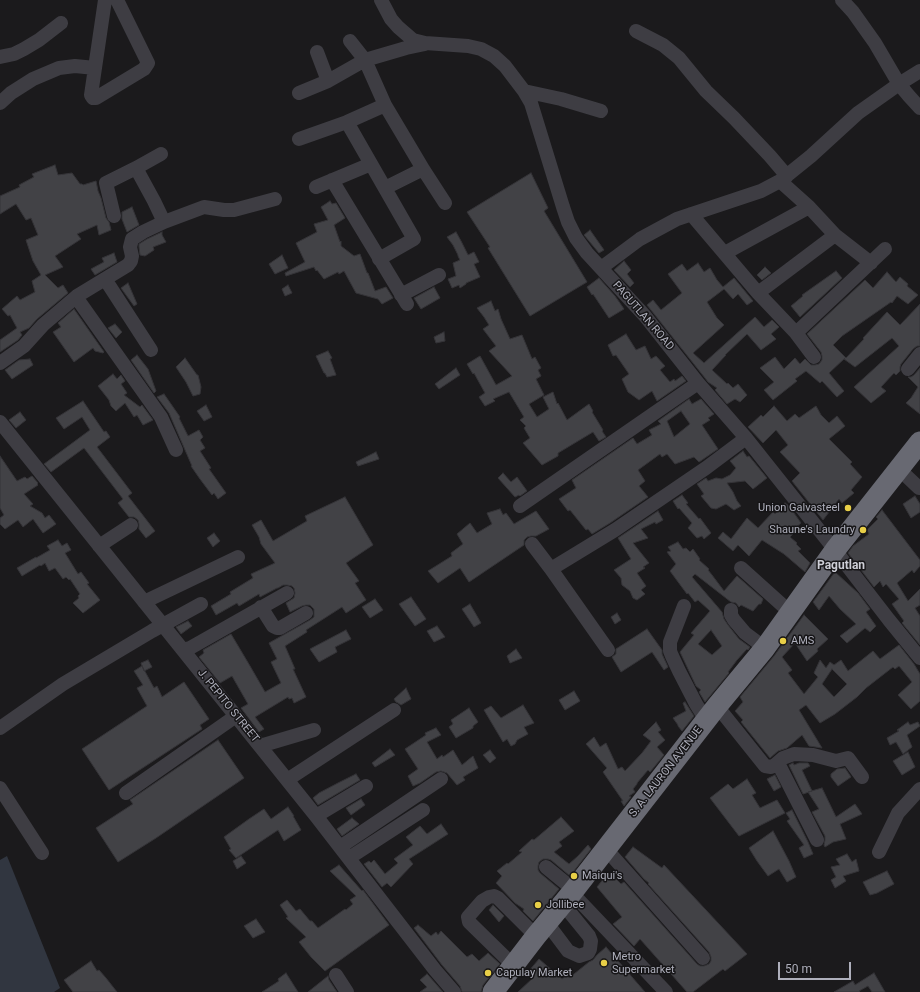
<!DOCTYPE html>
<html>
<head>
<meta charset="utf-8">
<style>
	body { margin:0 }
	#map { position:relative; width:920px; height:992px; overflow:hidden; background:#1b1a1c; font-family:Roboto,sans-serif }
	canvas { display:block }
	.scale { position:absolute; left:778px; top:962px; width:73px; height:18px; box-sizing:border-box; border:2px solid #aeafbb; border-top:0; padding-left:5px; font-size:12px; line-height:14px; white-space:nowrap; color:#aeafbb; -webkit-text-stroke:3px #161517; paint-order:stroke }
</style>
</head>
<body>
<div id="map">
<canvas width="920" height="992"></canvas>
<div class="scale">50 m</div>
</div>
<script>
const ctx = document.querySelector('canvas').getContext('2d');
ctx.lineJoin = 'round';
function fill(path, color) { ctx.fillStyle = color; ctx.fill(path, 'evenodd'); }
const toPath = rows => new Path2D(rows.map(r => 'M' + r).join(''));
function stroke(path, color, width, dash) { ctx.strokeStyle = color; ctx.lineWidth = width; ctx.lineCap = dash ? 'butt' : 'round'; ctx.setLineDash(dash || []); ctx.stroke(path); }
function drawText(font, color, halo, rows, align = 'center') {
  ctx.font = font + ' Roboto,sans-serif'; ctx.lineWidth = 3; ctx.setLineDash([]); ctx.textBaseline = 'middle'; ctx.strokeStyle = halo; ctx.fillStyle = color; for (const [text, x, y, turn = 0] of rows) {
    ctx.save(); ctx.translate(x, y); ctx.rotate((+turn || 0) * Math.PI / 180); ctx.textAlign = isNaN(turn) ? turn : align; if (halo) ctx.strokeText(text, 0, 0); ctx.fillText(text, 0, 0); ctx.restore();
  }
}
fill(toPath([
	[7,856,60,988,54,992,0,992,0,860]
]), '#313640');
const building = toPath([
	[55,165,58,175,72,173,80,184,82,184,83,185,96,181,98,191,101,198,106,218,109,222,111,230,99,235,97,225,77,234,81,239,55,256,63,267,45,275,58,288,63,285,68,293,37,319,29,328,20,332,22,335,18,340,0,352,0,340,17,328,10,315,8,316,2,309,17,296,20,300,35,292,32,281,41,275,33,261,26,240,38,235,31,218,26,220,16,204,0,214,0,196,20,187,19,185,34,177,32,174,55,165],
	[531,173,548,208,544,211,587,282,530,316,488,248,490,247,467,212,531,173],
	[330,201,332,204,336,203,345,218,334,225,340,242,341,241,341,246,354,256,360,254,367,273,368,273,375,291,386,287,393,298,382,304,378,299,356,293,344,271,339,274,338,272,324,279,317,270,316,271,314,267,286,276,285,273,305,262,296,243,317,232,314,224,328,220,321,207,330,201],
	[132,207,139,225,127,232,122,219,122,212,132,207],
	[590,230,604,250,599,253,584,235,590,230],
	[162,232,162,235,166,242,153,247,154,250,145,256,140,255,139,247,139,244,147,239,162,232],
	[456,232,461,241,468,255,474,252,479,262,474,264,480,277,466,283,466,284,460,288,459,285,452,288,448,279,456,276,453,263,460,260,458,256,458,255,453,245,447,237,456,232],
	[114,253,117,262,95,275,91,269,104,262,102,258,114,253],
	[282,255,288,268,275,274,269,264,282,255],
	[624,261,631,270,627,274,634,283,630,287,614,270,624,261],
	[698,263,704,272,710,268,717,280,723,287,734,278,753,301,747,305,738,294,733,299,724,289,707,302,717,318,724,325,693,353,704,363,755,317,764,327,772,320,779,327,771,334,776,339,761,350,747,334,725,355,726,355,712,370,727,384,728,383,733,388,738,384,747,395,740,402,735,399,727,404,715,390,717,388,708,382,705,378,647,305,653,300,661,310,682,293,668,274,682,264,687,271,698,263],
	[765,267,771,273,762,280,757,275,765,267],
	[836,271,842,278,800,317,791,306,803,296,802,295,836,271],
	[887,272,896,282,900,277,908,284,907,286,918,295,908,304,897,296,892,303,891,302,842,336,833,345,846,358,864,339,863,338,887,312,900,325,920,304,920,346,917,346,913,349,901,364,900,367,900,371,896,375,894,373,881,387,886,391,871,403,854,387,899,346,892,338,855,367,844,359,845,358,829,373,844,391,837,397,822,381,820,383,806,371,795,379,797,381,773,400,764,390,774,382,760,368,775,357,784,369,795,358,800,364,805,359,811,365,815,365,819,364,822,360,822,356,821,352,807,334,865,280,873,288,887,272],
	[599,278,615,296,624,309,609,318,593,294,592,295,587,287,599,278],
	[128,283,137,304,134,306,121,288,128,283],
	[288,285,292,293,285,296,282,289,288,285],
	[434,287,440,298,421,309,414,298,434,287],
	[491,301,495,311,498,309,501,319,510,339,522,335,532,359,535,357,541,368,538,370,541,376,536,379,544,395,529,404,537,417,549,409,543,397,553,392,557,404,558,403,567,420,589,404,593,411,592,412,603,430,602,431,606,437,599,441,593,432,558,453,558,456,542,465,523,443,530,438,524,428,526,426,520,420,524,417,509,392,493,399,495,401,485,406,479,397,485,393,474,373,473,374,467,364,480,356,496,385,512,376,489,351,496,346,483,329,489,325,484,317,477,308,491,301],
	[74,309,104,352,103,353,95,351,93,348,74,362,53,332,61,327,58,323,74,309],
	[115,324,122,332,116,338,108,328,115,324],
	[444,332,445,341,436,343,434,337,444,332],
	[626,334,636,350,645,346,651,359,656,356,665,366,660,370,670,382,674,379,675,381,682,376,686,381,657,401,652,391,639,400,628,392,622,379,629,374,616,355,613,356,608,345,626,334],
	[328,351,332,358,330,359,336,375,327,377,325,373,324,373,316,356,328,351],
	[137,355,148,369,156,391,154,393,131,360,137,355],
	[185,358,197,375,198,375,201,387,200,394,193,396,186,382,176,367,185,358],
	[30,359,33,365,12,379,5,370,19,360,30,359],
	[456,368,460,375,439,389,435,384,456,368],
	[920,368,920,414,906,403,911,398,918,387,908,377,911,377,914,375,920,368],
	[113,374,117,379,121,375,125,381,121,384,127,393,124,395,140,407,142,405,153,420,143,425,137,415,134,417,125,403,116,411,111,406,109,400,98,386,113,374],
	[164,394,180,417,179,418,188,436,199,430,203,437,200,440,205,448,200,451,211,468,209,469,226,493,218,499,214,493,212,495,200,479,191,466,192,466,169,413,157,397,164,394],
	[689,399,692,404,701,399,714,414,708,418,710,420,702,425,718,449,699,462,694,457,675,464,667,454,662,457,660,454,638,470,645,481,639,486,648,497,610,523,592,534,588,529,586,530,570,510,568,511,559,499,576,488,572,480,633,438,637,444,652,435,649,430,661,424,658,421,689,399],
	[681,411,690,424,674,437,667,421,681,411],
	[83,401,104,432,106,431,110,437,97,447,132,493,128,496,155,531,146,538,139,529,139,524,138,520,134,517,129,517,118,503,123,499,84,448,51,472,44,464,90,430,82,417,64,429,56,418,83,401],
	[206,405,212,417,204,421,197,411,206,405],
	[774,406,787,421,795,414,799,418,816,406,821,415,829,423,837,416,845,426,829,439,852,462,850,464,862,477,851,490,854,493,842,503,839,499,823,520,792,481,800,473,780,452,788,445,776,430,763,443,748,427,761,415,763,417,774,406],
	[20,412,26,420,16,428,9,420,20,412],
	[743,451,747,457,749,456,767,478,753,489,745,481,727,483,733,492,737,501,741,506,734,510,726,504,716,509,711,508,701,496,704,494,697,484,706,478,708,481,716,478,722,479,730,475,736,468,730,461,743,451],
	[376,452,379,459,358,466,356,462,376,452],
	[0,456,17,481,25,477,27,479,32,476,38,483,37,484,38,485,24,494,33,504,30,506,42,513,45,518,49,515,56,524,43,533,33,519,23,527,18,520,5,529,0,524,0,518,4,515,0,508,0,456],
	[503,473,511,482,517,477,527,491,520,496,519,495,515,497,498,478,503,473],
	[682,495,688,503,686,504,699,519,700,518,711,533,704,539,702,536,697,538,688,528,692,523,679,508,678,509,673,501,682,495],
	[915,496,920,504,920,512,911,518,903,504,915,496],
	[345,497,373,545,346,563,359,581,355,583,366,600,346,613,342,607,306,630,307,632,285,646,295,669,293,669,306,697,294,703,292,698,289,699,288,697,255,717,264,729,259,732,241,708,248,704,232,676,220,683,199,657,204,653,203,650,231,634,250,666,265,692,281,683,271,662,277,659,269,643,310,620,314,617,314,609,310,605,306,605,302,606,290,612,286,603,294,598,295,593,294,588,292,586,287,585,283,585,278,588,277,588,260,597,259,594,239,606,237,603,216,615,211,606,231,594,230,592,253,578,251,574,275,563,261,544,259,537,252,525,261,520,273,541,307,521,305,516,345,497],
	[785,503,789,506,801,523,792,531,794,533,790,537,797,543,796,544,801,549,798,551,810,563,805,572,784,554,762,540,749,556,738,545,733,551,718,538,723,532,731,539,747,518,758,528,773,512,775,514,785,503],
	[500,509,503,515,506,513,514,524,536,511,549,529,536,536,531,536,527,537,524,540,524,545,469,582,460,568,438,583,428,571,452,556,451,553,463,544,457,534,470,523,477,533,492,524,487,513,500,509],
	[882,510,920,560,920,566,914,573,912,570,897,583,908,601,920,589,920,605,915,608,920,616,920,645,902,623,904,621,892,604,899,599,886,584,883,587,880,581,874,587,848,553,853,546,869,534,867,530,878,519,876,517,882,510],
	[658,511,663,520,656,524,655,522,641,529,648,538,633,543,649,563,643,567,645,568,637,573,646,586,641,590,645,594,637,600,633,598,630,591,622,585,621,578,614,570,631,559,618,538,658,511],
	[214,533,220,541,213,547,207,538,214,533],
	[58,540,62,546,67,543,71,550,65,553,78,574,81,572,89,583,87,584,100,600,83,613,73,603,79,598,78,596,80,594,70,579,69,580,66,577,63,579,55,568,49,571,45,563,41,566,40,565,22,576,17,568,36,557,36,558,50,550,47,546,58,540],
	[678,542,683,549,686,548,690,552,693,549,700,559,699,560,709,569,708,570,712,575,724,591,737,576,763,599,761,604,759,604,753,611,741,605,739,607,736,603,731,602,695,574,692,577,722,612,724,619,728,625,739,639,750,647,748,650,747,649,737,660,728,672,729,673,705,702,699,692,701,690,696,686,680,652,694,635,691,633,710,611,698,600,695,602,688,593,687,594,670,571,676,564,667,552,671,551,668,547,678,542],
	[711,630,722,646,712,655,698,644,711,630],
	[835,572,858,593,870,609,866,612,876,626,870,632,865,628,847,643,840,636,856,624,840,609,829,596,819,610,813,602,835,572],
	[411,597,426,619,415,626,399,604,411,597],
	[375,599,383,610,370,618,362,607,375,599],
	[470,604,481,623,474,627,462,609,470,604],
	[617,613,621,620,615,624,611,617,617,613],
	[804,615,828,639,817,649,818,651,807,661,795,643,782,657,792,670,788,673,804,694,818,677,814,673,820,660,826,668,830,662,834,665,841,660,848,671,873,651,880,659,899,645,914,664,920,674,920,701,911,709,898,695,912,682,899,666,895,669,893,667,866,688,857,697,835,714,820,723,806,705,799,710,822,748,809,746,802,735,787,748,778,751,770,758,741,722,743,720,735,711,743,702,740,697,774,656,804,615],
	[832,669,847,684,834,697,822,684,832,669],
	[188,621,192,626,181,634,176,627,188,621],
	[437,626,445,637,434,642,427,631,437,626],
	[647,629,662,650,662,654,668,667,664,670,652,652,621,672,612,657,616,654,616,649,647,629],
	[346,630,351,639,335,647,337,652,319,662,310,649,346,630],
	[516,649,522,658,510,663,507,656,516,649],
	[148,660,152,667,144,671,141,663,148,660],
	[142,666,154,688,157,686,162,697,184,682,209,719,200,725,202,729,109,790,82,749,147,706,137,688,143,685,134,671,142,666],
	[406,688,411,699,401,705,398,703,396,702,394,699,406,688],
	[574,691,580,701,565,710,559,700,574,691],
	[685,702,694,716,682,731,678,726,678,725,673,718,686,711,683,703,685,702],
	[523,705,534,723,524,727,528,734,517,740,515,744,511,746,507,739,503,742,484,710,491,706,501,718,523,705],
	[469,708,478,722,473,726,473,728,456,738,449,727,453,724,451,720,469,708],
	[656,722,661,730,658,732,665,740,657,747,664,755,650,772,648,770,637,783,637,784,633,789,635,792,629,796,631,797,624,806,621,801,623,801,603,772,607,768,586,744,594,737,600,747,606,743,618,769,622,767,625,771,642,753,651,741,643,735,656,722],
	[908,722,910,725,918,722,920,726,907,735,912,747,903,754,896,742,890,745,887,738,899,731,897,730,908,722],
	[436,728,441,735,427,742,437,759,442,755,443,757,453,750,462,765,473,756,478,768,463,777,465,780,457,785,447,773,441,771,436,772,420,783,413,786,408,776,418,769,405,749,426,735,425,733,436,728],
	[218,740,244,778,156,838,118,862,96,828,133,804,130,800,218,740],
	[390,749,395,755,375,767,372,763,390,749],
	[490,750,496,758,490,763,483,755,490,750],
	[908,752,915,767,902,775,893,761,908,752],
	[793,763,794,765,799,763,808,763,810,766,802,770,812,791,803,794,789,765,793,763],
	[845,768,851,777,838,786,831,777,831,774,837,769,845,768],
	[356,774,360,780,318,805,313,798,319,793,338,783,356,774],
	[775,775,781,787,774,791,767,779,775,775],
	[747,779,756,793,752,795,760,808,777,800,785,813,739,836,710,798,728,784,733,789,747,779],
	[822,788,836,817,855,804,862,814,840,824,846,839,833,842,825,847,824,845,825,840,825,836,812,812,819,809,808,792,822,788],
	[361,799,365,805,351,815,346,808,361,799],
	[288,807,294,816,293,816,301,830,284,841,278,830,236,858,229,850,231,849,224,837,249,819,264,809,271,819,288,807],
	[792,810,808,842,813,854,804,858,799,848,804,845,787,821,790,819,786,813,792,810],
	[561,817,574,831,559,842,562,846,554,852,569,864,578,856,588,845,591,849,570,876,551,860,548,859,543,859,539,862,538,866,538,870,540,873,559,889,533,921,523,911,524,909,515,903,496,883,502,876,497,871,507,863,508,864,522,852,519,851,532,839,534,840,561,817],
	[352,818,359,824,342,836,337,829,352,818],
	[441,824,448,834,434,843,409,859,413,864,391,887,387,883,382,887,364,864,369,861,371,863,374,860,385,874,398,863,394,859,413,845,406,837,420,826,427,834,441,824],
	[773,831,789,861,796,877,787,882,779,869,768,876,757,861,749,848,773,831],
	[633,847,662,868,664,865,747,954,725,971,723,969,693,992,687,992,640,939,634,946,613,924,622,917,597,887,609,872,621,884,624,882,697,964,700,966,704,966,709,964,711,961,711,957,709,952,648,884,649,883,644,879,625,857,633,847],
	[847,854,852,862,856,859,859,871,843,876,846,881,835,888,831,880,836,877,831,867,840,865,836,859,847,854],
	[241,856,246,863,237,869,233,861,241,856],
	[339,865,362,891,363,890,389,925,325,971,311,957,299,942,306,937,286,918,288,917,280,905,287,900,296,911,300,909,310,921,312,921,318,928,345,909,346,910,353,904,350,900,356,896,330,871,339,865],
	[887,871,894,884,877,893,870,895,863,882,887,871],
	[493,905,504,916,499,922,489,910,493,905],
	[256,919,265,932,253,938,244,926,256,919],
	[418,925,431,936,436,932,438,935,441,931,467,957,472,954,479,961,488,953,500,964,483,985,481,992,462,992,460,986,442,965,414,928,418,925],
	[606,947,645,992,518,992,534,977,528,972,539,959,562,979,567,975,569,978,589,962,593,960,597,955,606,947],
	[91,961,97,971,99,970,106,978,117,992,73,992,64,980,91,961],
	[286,973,298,992,262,992,279,981,278,979,286,973],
	[874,973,885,992,872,992,868,986,859,991,860,992,834,992,853,981,855,985,874,973],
	[427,974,429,976,443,992,420,992,427,987,420,980,427,974],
	[328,976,329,980,337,992,308,992,328,976]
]);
fill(building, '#424246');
stroke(building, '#353438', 1);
stroke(toPath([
	[105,0,91,95,93,98,96,98,144,69,148,63,117,0],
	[381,0,391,19,398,27,413,40,425,43,468,46,481,49,494,56,505,66,524,91,531,103,563,207,568,222,576,238,587,253,645,316,698,383,746,438,835,550,889,620,920,658],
	[842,0,853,12,875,43,899,84,909,96,920,108],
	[636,31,663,45,679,58,706,91,734,118,770,156,787,176],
	[350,41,365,60,385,105,423,169,445,203],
	[317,52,328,81],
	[0,57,14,54,24,49,39,40,61,23],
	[524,91,561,99,601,111],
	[299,93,328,81,365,60,406,48,425,44],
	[0,103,11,93,33,79,59,68,75,66,95,68],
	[347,122,414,239,379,259],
	[299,139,347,122,385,105],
	[136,168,154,201,164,222],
	[332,180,407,304],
	[780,181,809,207,835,235,871,263],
	[316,187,371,164],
	[385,188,423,169],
	[691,214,758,293,796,333,814,357],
	[114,216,106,183,136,168,161,154],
	[725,253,809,207],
	[601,268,640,239,677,219,761,191,780,181,811,156,858,113,899,84,920,71],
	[105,279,151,350],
	[758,293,835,235],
	[401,295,439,275],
	[76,297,161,417,176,450],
	[796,333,885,249],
	[0,363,24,346,43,325,77,296,128,265,131,261,132,256,130,247,132,239,143,232,164,222,204,207,224,210,234,210,275,199],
	[908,369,920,354],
	[0,422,316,816,435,970,454,992],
	[899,469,919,488],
	[520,506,698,383],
	[532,544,551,569,608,650],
	[99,546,131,525],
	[741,568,791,613],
	[551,569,615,530,706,468,746,438],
	[144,602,238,557],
	[684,606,670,642,670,651,672,656,679,671,696,704,706,720],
	[261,607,273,626,277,628,280,628,306,613],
	[731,610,731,615,734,620,745,633,765,648],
	[183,650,190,648,287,593],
	[717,706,765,766,771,767,775,765,783,758,794,754,813,755,836,761,848,758,862,777],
	[0,728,63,684,152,631,201,604],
	[260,746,314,730],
	[778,763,817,840],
	[287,780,394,710],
	[0,788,42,853],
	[126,793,236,716],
	[316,816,366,786],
	[340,847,441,779],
	[606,849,703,958],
	[879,852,898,813,920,789],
	[349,858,423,810],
	[546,867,574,890],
	[572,893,666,992],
	[547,923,568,951,579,956,588,953,590,949,591,941,589,936,563,904],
	[514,966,469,922,468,917,482,901,489,897,494,896,498,898,536,936],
	[336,975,347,992]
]), '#3e3d43', 14);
stroke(toPath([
	[493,992,536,936,574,890,717,706,765,648,835,550,920,442]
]), '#686972', 21);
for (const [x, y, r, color] of [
	[848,508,4,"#e8cf47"],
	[863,530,4,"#e8cf47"],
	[783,641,4,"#e8cf47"],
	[574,876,4,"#e8cf47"],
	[538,905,4,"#e8cf47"],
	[604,963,4,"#e8cf47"],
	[488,973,4,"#e8cf47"]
]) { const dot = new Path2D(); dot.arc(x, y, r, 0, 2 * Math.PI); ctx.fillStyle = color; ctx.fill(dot); stroke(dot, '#161517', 1.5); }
drawText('11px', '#aeafbb', '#161517', [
	["PAGUTLAN ROAD",643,316,49],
	["J. PEPITO STREET",228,706,51],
	["S. A. LAURON AVENUE",666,772,-52]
]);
drawText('11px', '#aeafbb', '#161517', [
	["Union Galvasteel",840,508,"right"],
	["Shaune's Laundry",855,530,"right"],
	["AMS",791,641],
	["Maiqui's",582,876],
	["Jollibee",546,905],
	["Metro",612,957],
	["Supermarket",612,970],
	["Capulay Market",496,973]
], 'left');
drawText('bold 12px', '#cecfd7', '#161517', [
	["Pagutlan",841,566]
]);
</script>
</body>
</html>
